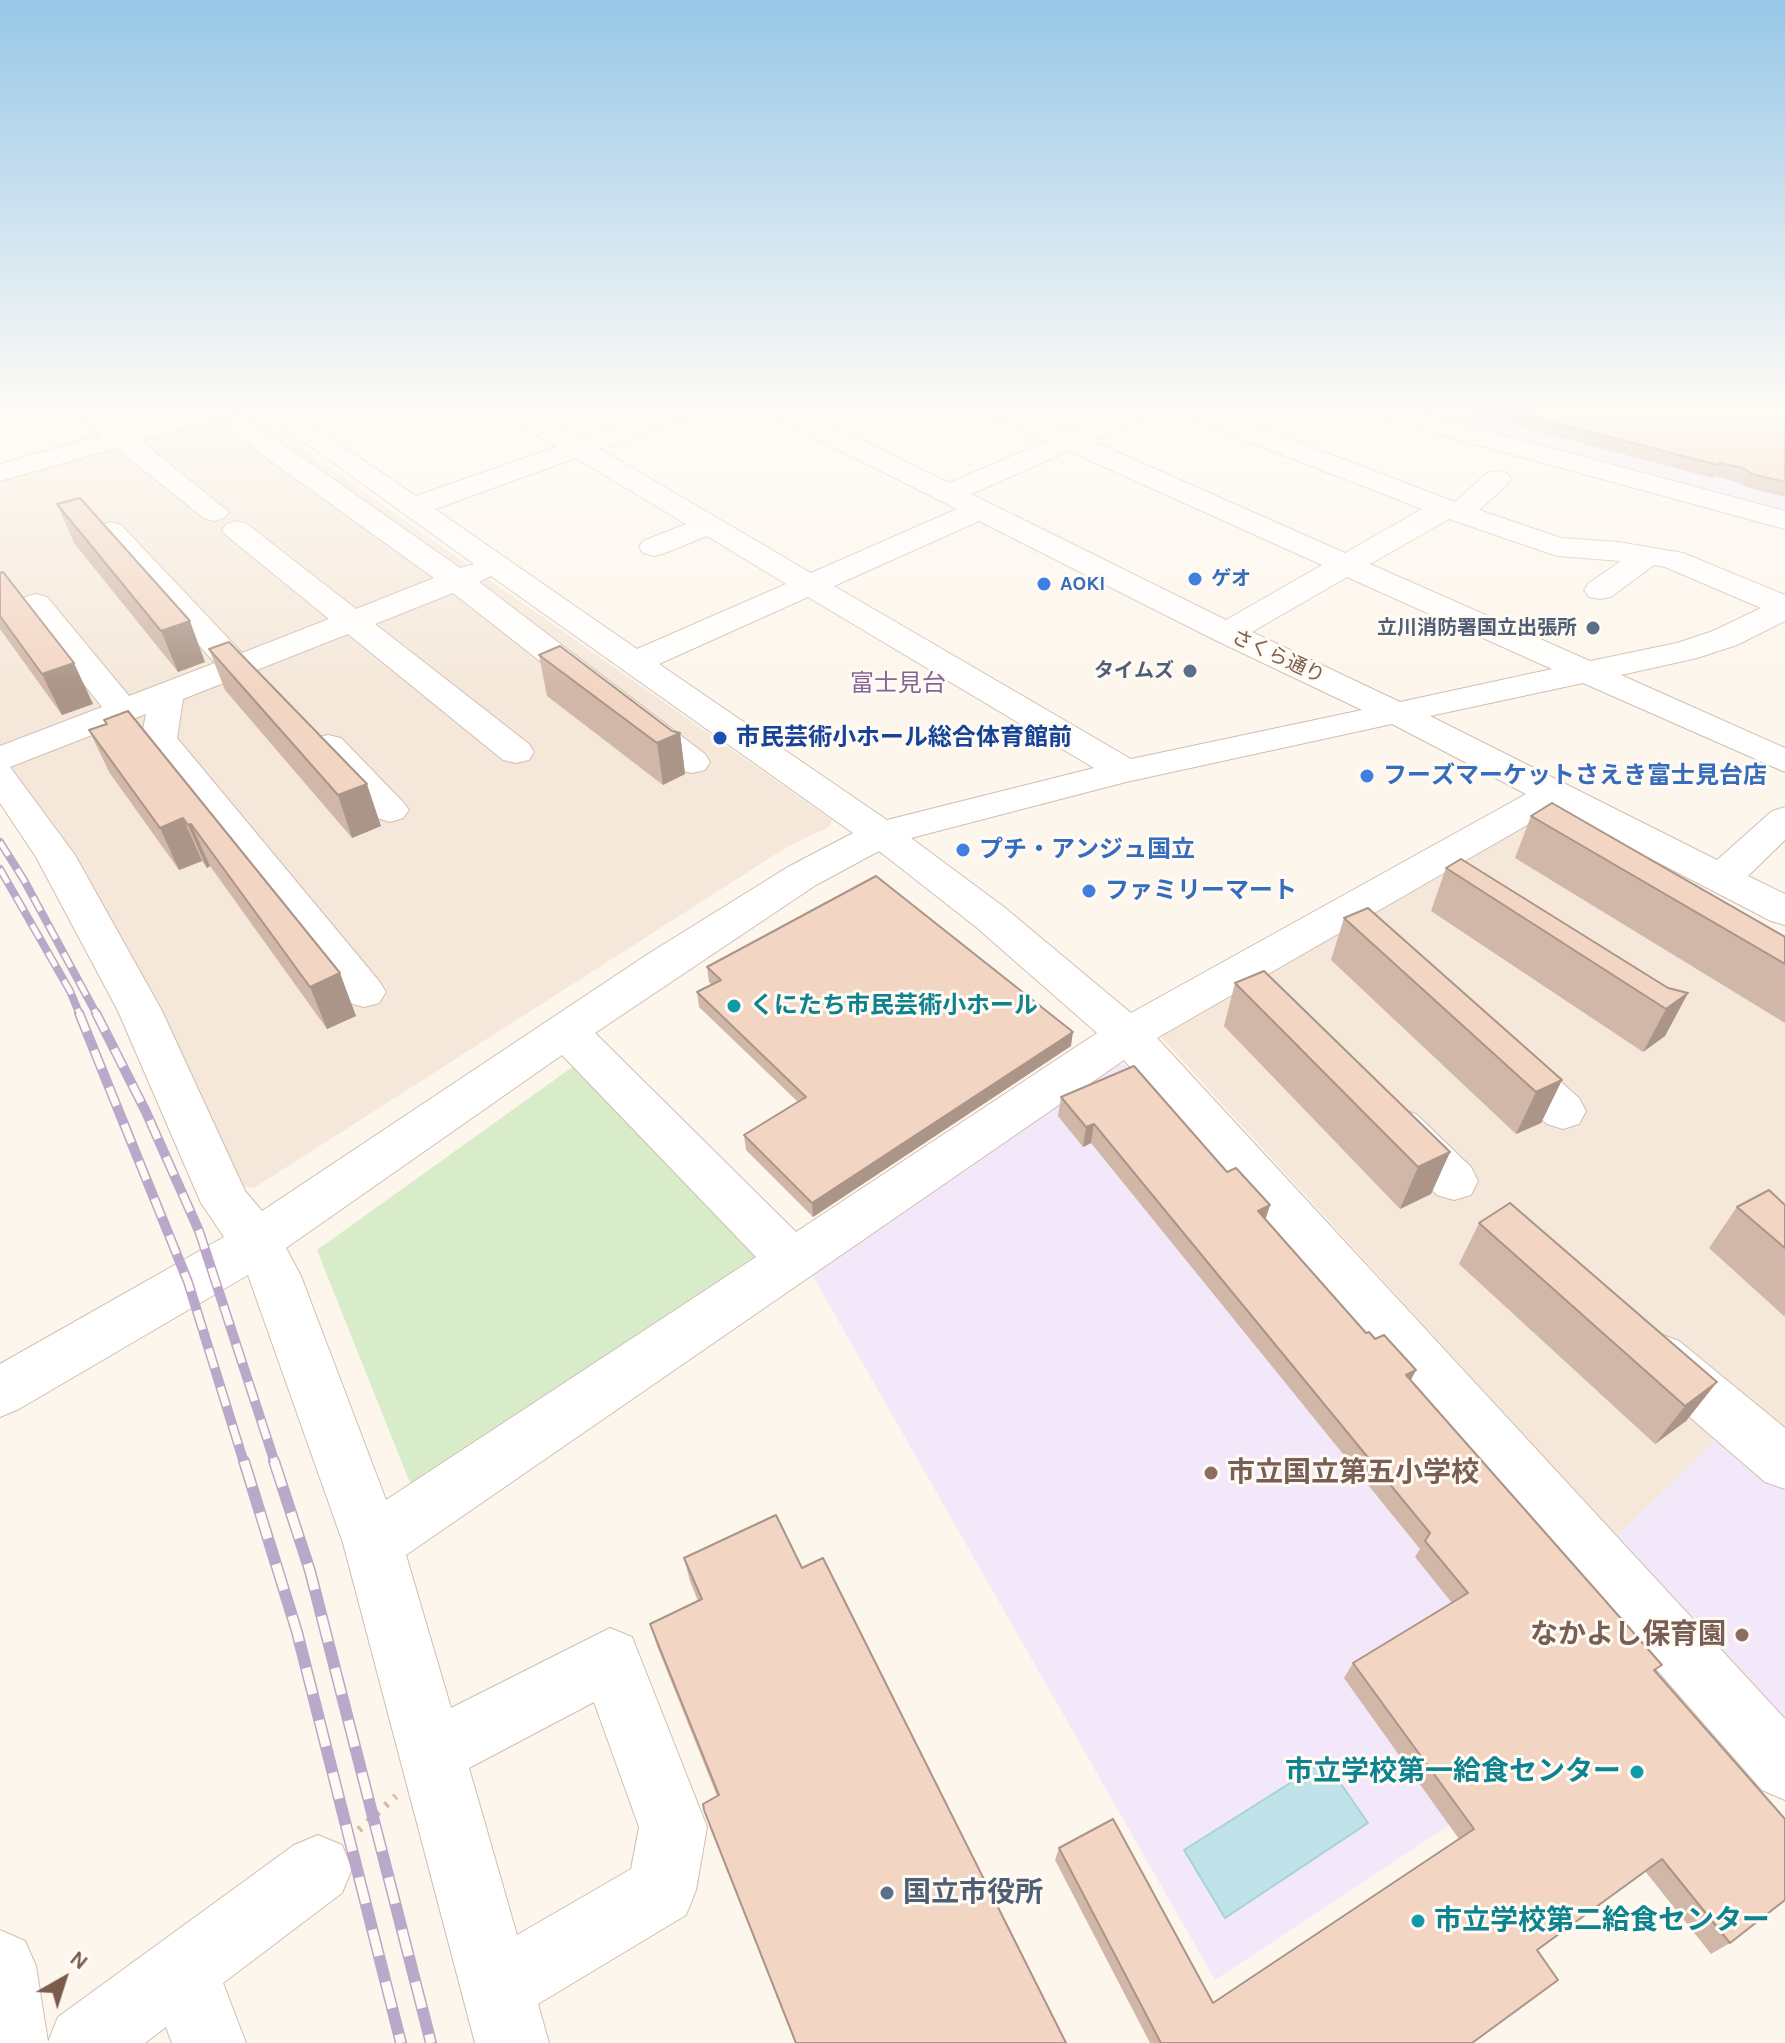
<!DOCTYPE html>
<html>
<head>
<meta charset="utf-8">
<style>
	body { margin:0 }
	#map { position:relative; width:1785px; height:2043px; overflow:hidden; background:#fdf6ec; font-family:Karla,sans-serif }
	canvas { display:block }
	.north { position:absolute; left:24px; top:1939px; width:80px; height:80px; -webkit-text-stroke:6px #fffaf3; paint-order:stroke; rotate:39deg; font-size:22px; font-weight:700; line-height:32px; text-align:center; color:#7a5c4d }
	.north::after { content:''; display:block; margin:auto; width:28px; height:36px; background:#7a5c4d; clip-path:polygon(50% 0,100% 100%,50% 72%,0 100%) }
</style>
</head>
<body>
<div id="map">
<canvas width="1785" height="2043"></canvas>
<div class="north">N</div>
</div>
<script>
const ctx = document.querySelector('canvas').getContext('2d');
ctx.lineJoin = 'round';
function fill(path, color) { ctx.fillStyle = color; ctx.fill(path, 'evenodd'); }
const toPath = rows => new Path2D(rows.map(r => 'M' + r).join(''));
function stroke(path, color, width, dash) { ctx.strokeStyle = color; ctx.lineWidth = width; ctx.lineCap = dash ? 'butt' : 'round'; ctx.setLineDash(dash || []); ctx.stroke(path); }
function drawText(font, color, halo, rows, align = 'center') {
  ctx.font = font + ' Karla,"Noto Sans JP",sans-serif'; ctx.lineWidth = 6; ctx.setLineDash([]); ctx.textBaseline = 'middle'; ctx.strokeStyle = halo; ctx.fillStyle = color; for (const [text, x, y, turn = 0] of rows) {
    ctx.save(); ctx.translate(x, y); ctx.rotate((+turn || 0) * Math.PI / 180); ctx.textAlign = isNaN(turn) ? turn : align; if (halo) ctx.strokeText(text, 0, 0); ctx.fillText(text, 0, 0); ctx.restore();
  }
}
fill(toPath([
	[238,408,246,409,832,820,829,827,787,847,254,1188,240,1186,68,847,0,755,0,480],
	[1534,818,1785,941,1785,1475,1612,1541,1601,1519,1159,1035]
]), '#f5e8da');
fill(toPath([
	[1376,405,1785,405,1785,515],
	[1110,1062,1126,1065,1679,1673,1215,1980,811,1273],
	[1730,1426,1785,1475,1785,1730,1612,1541]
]), '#f3e8fa');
fill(toPath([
	[578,1063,764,1256,414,1493,317,1250]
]), '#d8ecc9');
const water = toPath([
	[1325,1761,1368,1823,1225,1918,1184,1850,1325,1761]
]);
fill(water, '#bfe3e8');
stroke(water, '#a5d3da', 2);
const minor = toPath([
	[66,405,95,405,125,428,207,405,247,405,243,411,141,441,229,512,224,518,214,521,204,518,116,448,0,481,0,464,101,435,66,405],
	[253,405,282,405,416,496,556,447,496,411,492,405,523,405,580,438,676,405,712,405,708,411,600,449,811,573,957,509,762,411,758,405,790,405,949,483,1047,441,980,411,976,405,1010,405,1070,431,1132,405,1166,405,1162,411,1092,441,1345,553,1422,509,1170,411,1166,405,1201,405,1455,502,1487,473,1497,471,1507,473,1511,479,1507,485,1479,510,1561,538,1618,542,1683,553,1785,595,1785,621,1737,645,1697,658,1621,675,1785,748,1785,772,1583,683,1430,716,1717,860,1772,811,1785,807,1785,840,1748,876,1785,894,1785,925,1771,921,1555,809,1157,1038,1785,1719,1785,1800,1762,1790,1124,1060,406,1555,451,1708,610,1628,632,1637,707,1827,696,1890,686,1915,538,2004,549,2043,475,2043,343,1543,248,1275,19,1409,0,1417,0,1364,224,1237,201,1203,118,1011,36,857,0,803,0,746,102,707,20,604,25,597,36,594,47,597,129,696,215,663,101,537,96,531,101,525,111,522,121,525,242,653,329,619,227,536,222,530,227,524,237,521,247,524,356,609,434,578,228,430,224,424,228,418,237,416,246,418,460,568,474,564,253,405],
	[1069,451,1322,565,1226,620,971,494,1069,451],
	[576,458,686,524,643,541,639,547,643,553,654,556,665,553,707,536,786,584,637,649,435,509,576,458],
	[1449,519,1557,556,1621,561,1589,583,1584,590,1589,597,1600,599,1611,597,1654,565,1665,567,1761,608,1713,631,1677,643,1590,661,1370,564,1449,519],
	[979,521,1215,640,1362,710,1131,759,834,586,979,521],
	[491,576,853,833,788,867,648,954,262,1211,245,1191,162,1011,75,855,10,767,146,714,141,739,146,747,349,1003,364,1007,379,1003,386,992,379,981,177,738,183,699,348,634,503,760,516,763,529,760,534,752,529,744,375,624,453,593,679,770,692,773,705,770,710,762,705,754,479,582,491,576],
	[1347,577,1552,669,1400,702,1252,632,1347,577],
	[808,597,1094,768,887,820,659,664,808,597],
	[1392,724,1526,794,1131,1013,1004,907,911,838,1126,782,1392,724],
	[879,851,976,927,1097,1033,796,1232,595,1033,816,885,879,851],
	[562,1055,756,1257,386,1500,301,1276,286,1248,562,1055],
	[594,1702,639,1827,631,1869,517,1935,469,1768,594,1702],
	[1349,405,1390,405,1785,511,1785,529,1353,411,1349,405],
	[328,735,341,738,403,802,409,810,403,818,390,822,377,818,315,754,310,746,315,738,328,735],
	[1508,1044,1524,1049,1579,1098,1586,1111,1579,1124,1563,1129,1547,1124,1492,1073,1485,1061,1492,1049,1508,1044],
	[1399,1109,1416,1114,1471,1167,1478,1181,1471,1195,1454,1200,1437,1195,1382,1140,1375,1127,1382,1114,1399,1109],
	[1660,1334,1679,1341,1785,1428,1785,1489,1765,1482,1641,1375,1633,1358,1641,1341,1660,1334],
	[318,1835,342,1845,352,1869,342,1893,223,1983,246,2043,172,2043,166,2027,145,2043,0,2043,0,1930,25,1941,36,1966,48,2042,58,2017,294,1845,318,1835]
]);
stroke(minor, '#d1beb0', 2);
stroke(toPath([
	[350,1838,396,1796]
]), '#d9b8a5', 7, [3, 9]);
fill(minor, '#fff');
const railFar2 = toPath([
	[0,842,24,880,97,1015],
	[0,869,70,991,80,1015]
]);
const railFar1 = toPath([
	[79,1013,188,1282,244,1463],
	[96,1013,146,1112,199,1231,275,1463]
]);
const rail = toPath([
	[244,1461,297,1632,401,2043],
	[274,1461,310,1571,431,2043]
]);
stroke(railFar2, '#b9a8c9', 8);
stroke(railFar1, '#b9a8c9', 10);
stroke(rail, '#b9a8c9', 12);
stroke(railFar2, '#fffaf3', 5, [16]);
stroke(railFar1, '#fffaf3', 7, [20]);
stroke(rail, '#fffaf3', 9, [27]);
fill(toPath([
	[1478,405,1785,405,1785,497,1746,487,1737,482,1715,476,1713,478,1475,415],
	[57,504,205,662,178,672,74,543],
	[0,573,93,704,62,715,0,629],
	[209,649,381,826,352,838,225,690],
	[539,655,672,731,680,733,685,774,663,785,547,696],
	[104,720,356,1016,327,1029,210,866,207,868,202,861,179,870,109,772,89,730,106,724],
	[1531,816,1785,937,1785,1023,1515,858],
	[1446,868,1668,988,1688,993,1665,1036,1643,1052,1431,911],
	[1344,918,1562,1080,1541,1123,1516,1134,1331,960],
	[707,967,1071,1046,813,1217,746,1150,744,1135,798,1102,699,1007,697,992,712,985,709,982],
	[1235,983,1450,1152,1431,1194,1400,1209,1224,1026],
	[1061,1097,1227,1172,1270,1205,1265,1219,1366,1333,1411,1380,1655,1671,1730,1943,1711,1954,1645,1871,1537,1950,1472,2043,1150,2043,1055,1860,1059,1848,1213,2003,1459,1839,1344,1678,1353,1663,1452,1603,1415,1557,1420,1549,1091,1143,1083,1147,1058,1116],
	[1785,1205,1785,1317,1709,1248,1737,1207],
	[1479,1223,1717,1382,1686,1421,1655,1444,1459,1264],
	[684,1558,802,1568,1066,2043,795,2043,710,1828,703,1804,717,1796,657,1646,650,1624,698,1601,690,1581]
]), '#d1b7a8');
fill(toPath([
	[190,621,205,662,178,672,161,631],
	[74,663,93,704,62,715,42,674],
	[680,733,685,774,663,785,657,743],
	[367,784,381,826,352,838,338,795],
	[183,818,202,861,179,870,160,828],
	[191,824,210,866,207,868,188,825],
	[340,973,356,1016,327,1029,310,987],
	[1688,993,1665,1036,1643,1052,1666,1009],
	[1073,1032,1071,1046,813,1217,812,1203],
	[1562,1080,1541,1123,1516,1134,1536,1092],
	[1094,1124,1091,1143,1083,1147,1086,1127],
	[1450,1152,1431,1194,1400,1209,1418,1167],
	[1270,1205,1264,1224,1258,1211],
	[1416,1370,1407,1388,1406,1375],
	[1717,1382,1686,1421,1655,1444,1685,1406]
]), '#aa9588');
const building = toPath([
	[1486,405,1785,405,1785,482,1752,474,1743,468,1720,463,1718,465,1486,405],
	[80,498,190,621,161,631,57,504,80,498],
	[3,572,74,663,42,674,0,616,0,573,3,572],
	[229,642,367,784,338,795,209,649,229,642],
	[560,646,672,731,680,733,657,743,539,655,560,646],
	[128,711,340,973,310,987,191,824,188,825,183,818,160,828,89,730,107,724,104,720,128,711],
	[1552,803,1785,937,1785,964,1531,816,1552,803],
	[1461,859,1668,988,1688,993,1666,1009,1446,868,1461,859],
	[876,876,1073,1032,812,1203,744,1135,806,1097,697,992,721,980,707,967,876,876],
	[1368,908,1562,1080,1536,1092,1344,918,1368,908],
	[1264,971,1450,1152,1418,1167,1235,983,1264,971],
	[1134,1066,1227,1172,1236,1168,1270,1205,1258,1211,1366,1333,1369,1332,1375,1339,1384,1335,1416,1370,1406,1375,1662,1665,1654,1670,1785,1819,1785,1900,1730,1943,1662,1859,1537,1950,1558,1980,1472,2043,1161,2043,1059,1848,1113,1819,1213,2003,1474,1829,1353,1663,1468,1593,1425,1541,1430,1533,1094,1124,1086,1127,1061,1097,1134,1066],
	[1769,1190,1785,1205,1785,1248,1737,1207,1769,1190],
	[1510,1203,1717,1382,1685,1406,1479,1223,1510,1203],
	[776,1515,802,1568,823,1558,1066,2043,796,2043,704,1810,703,1804,719,1795,650,1624,702,1599,684,1558,776,1515]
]);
fill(building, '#f3d5c3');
stroke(building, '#aa9588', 2);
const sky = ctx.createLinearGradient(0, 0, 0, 691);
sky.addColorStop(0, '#97c7e8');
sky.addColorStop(0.59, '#fefbf6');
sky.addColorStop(1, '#fefbf600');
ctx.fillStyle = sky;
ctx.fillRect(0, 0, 1785, 691);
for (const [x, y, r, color] of [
	[1195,579,8,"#3f7fe0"],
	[1044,584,8,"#3f7fe0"],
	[1593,628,8,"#5c6f8a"],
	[1190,671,8,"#5c6f8a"],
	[720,738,8,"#1a4fb4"],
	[1367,776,8,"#3f7fe0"],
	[963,850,8,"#3f7fe0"],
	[1089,891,8,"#3f7fe0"],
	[734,1006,8,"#0f9aa8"],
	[1211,1473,8,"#8d6e63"],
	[1742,1635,8,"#8d6e63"],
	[1637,1772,8,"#0f9aa8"],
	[887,1893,8,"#5c6f8a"],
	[1418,1921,8,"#0f9aa8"]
]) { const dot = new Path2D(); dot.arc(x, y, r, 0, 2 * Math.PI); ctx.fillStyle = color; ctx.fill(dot); stroke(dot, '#fffaf3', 3); }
drawText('bold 20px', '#366cbe', '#fffaf3', [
	["ゲオ",1211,579],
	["AOKI",1060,584]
], 'left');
drawText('bold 20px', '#4e5e75', '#fffaf3', [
	["立川消防署国立出張所",1577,628],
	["タイムズ",1174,671]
], 'right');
drawText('20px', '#7a5c4d', '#fffaf3', [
	["さくら通り",1278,657,25]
]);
drawText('24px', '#846695', '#fffaf3', [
	["富士見台",898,684]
]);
drawText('bold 24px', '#164399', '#fffaf3', [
	["市民芸術小ホール総合体育館前",736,738]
], 'left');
drawText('bold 24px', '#366cbe', '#fffaf3', [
	["フーズマーケットさえき富士見台店",1383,776],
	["プチ・アンジュ国立",979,850],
	["ファミリーマート",1105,891]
], 'left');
drawText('bold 24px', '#0d838f', '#fffaf3', [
	["くにたち市民芸術小ホール",750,1006]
], 'left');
drawText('bold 28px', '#785e54', '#fffaf3', [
	["市立国立第五小学校",1227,1473],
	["なかよし保育園",1726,1635,"right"]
], 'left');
drawText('bold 28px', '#0d838f', '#fffaf3', [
	["市立学校第一給食センター",1621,1772],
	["市立学校第二給食センター",1434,1921,"left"]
], 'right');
drawText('bold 28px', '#4e5e75', '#fffaf3', [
	["国立市役所",903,1893]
], 'left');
</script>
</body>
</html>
